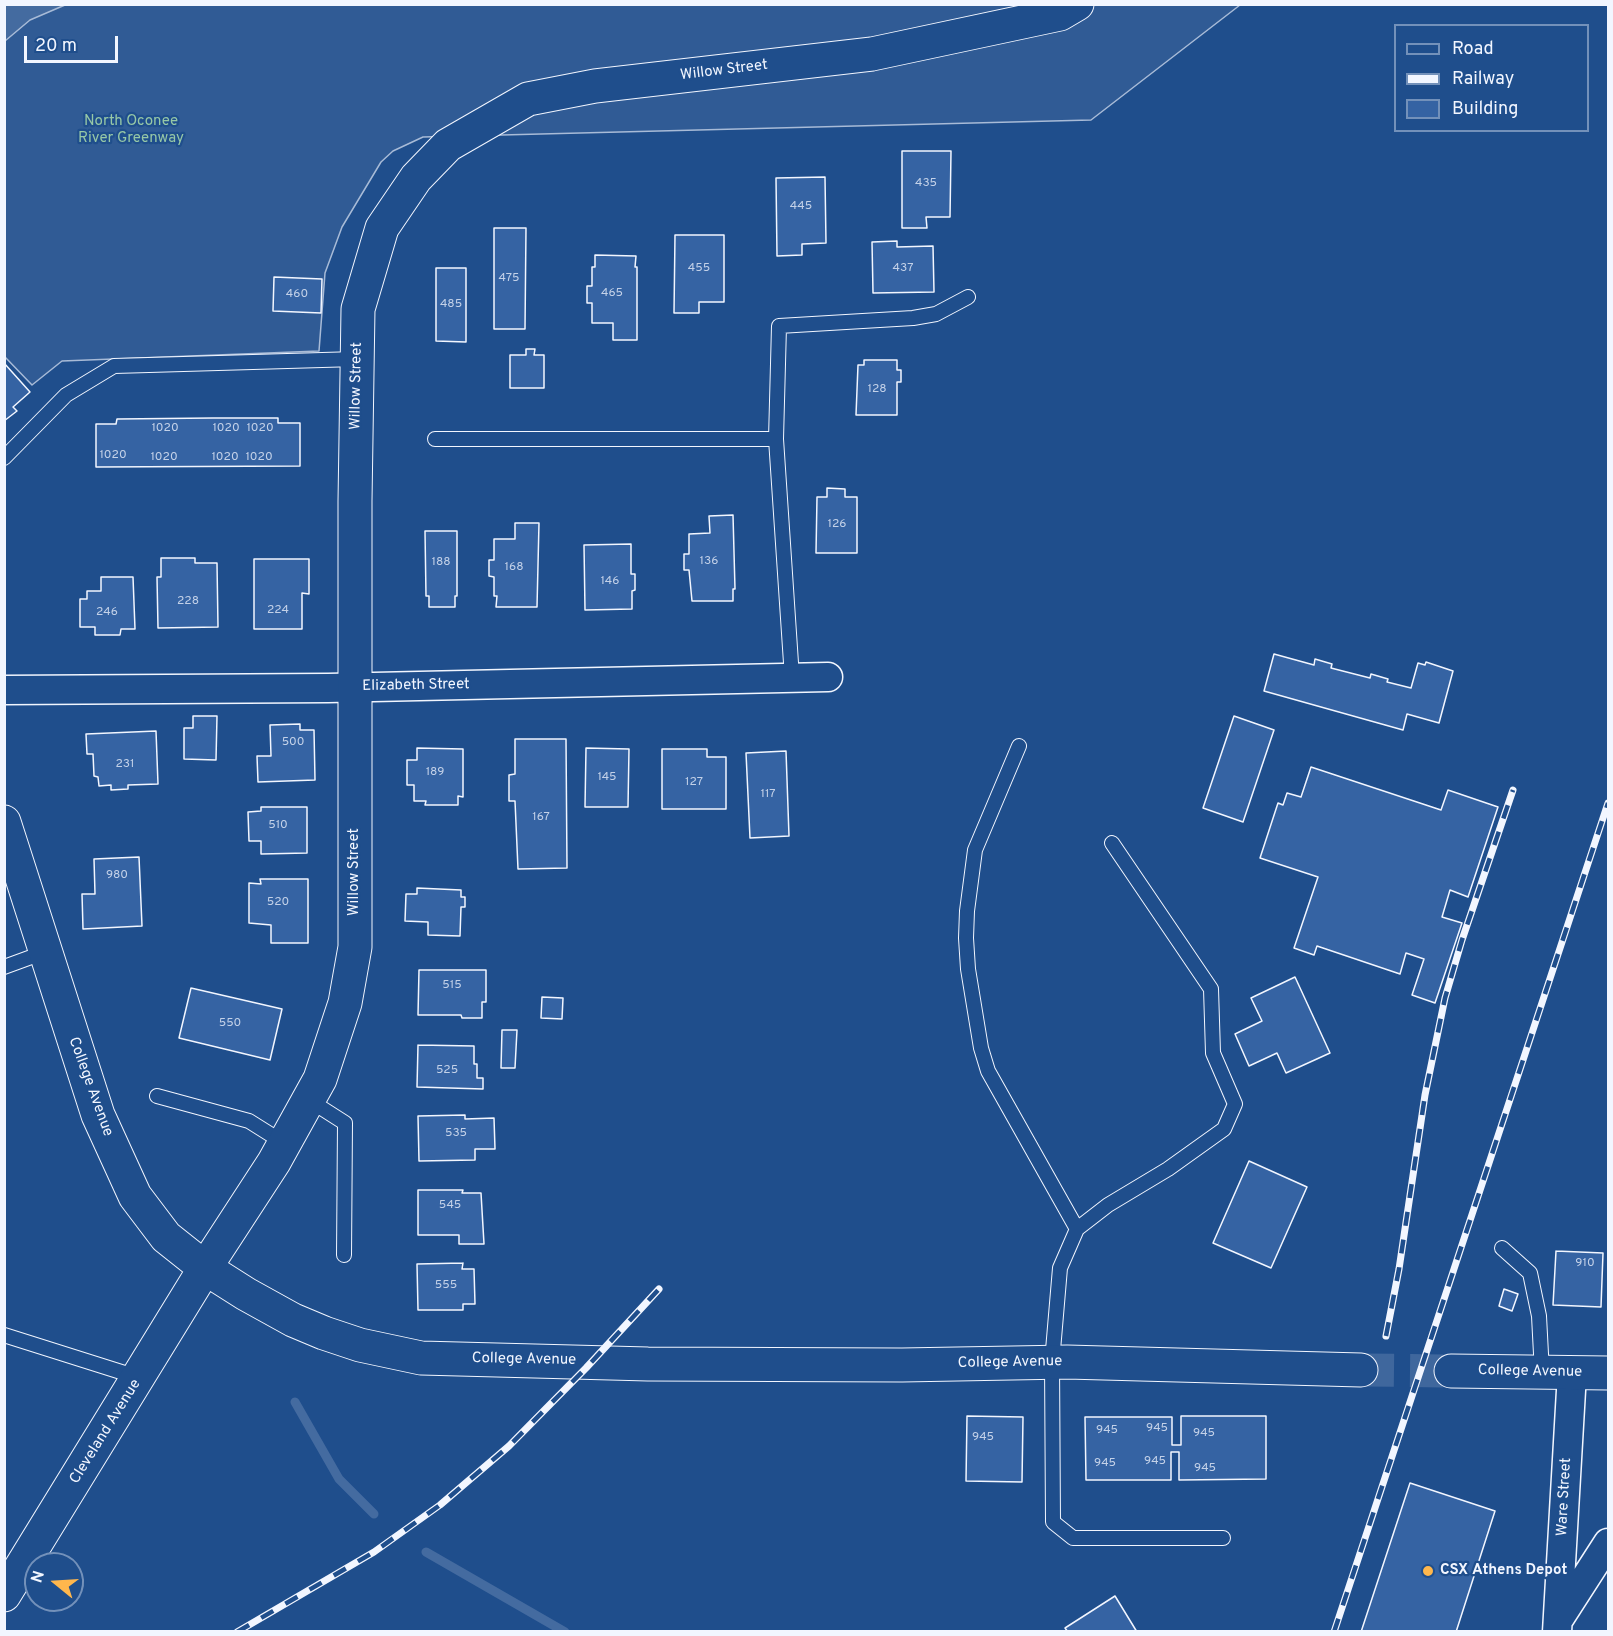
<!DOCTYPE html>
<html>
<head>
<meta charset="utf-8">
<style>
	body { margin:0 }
	#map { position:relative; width:1613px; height:1636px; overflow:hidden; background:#1f4e8c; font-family:Overpass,sans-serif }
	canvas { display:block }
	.frame { position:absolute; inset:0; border:6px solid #f2f6ff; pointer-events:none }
	.legend { position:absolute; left:1394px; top:24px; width:195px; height:108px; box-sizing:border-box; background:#1f4e8c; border:2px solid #7391ba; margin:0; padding:8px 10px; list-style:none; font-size:18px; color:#f2f6ff }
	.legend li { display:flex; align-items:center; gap:12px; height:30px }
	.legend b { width:30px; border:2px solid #7391ba }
	.north { position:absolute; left:24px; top:1552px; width:60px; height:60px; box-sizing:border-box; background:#1f4e8c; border:2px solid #7391ba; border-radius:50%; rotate:288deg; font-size:16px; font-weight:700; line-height:24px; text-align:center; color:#f2f6ff }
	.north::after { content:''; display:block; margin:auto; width:21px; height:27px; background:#ffb74d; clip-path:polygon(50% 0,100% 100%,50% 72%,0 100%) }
	.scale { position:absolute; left:24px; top:36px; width:94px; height:27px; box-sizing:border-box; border:3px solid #f2f6ff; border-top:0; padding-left:8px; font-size:18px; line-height:21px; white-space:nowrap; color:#f2f6ff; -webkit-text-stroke:4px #1f4e8c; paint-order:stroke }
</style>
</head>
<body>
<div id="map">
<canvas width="1613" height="1636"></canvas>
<div class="frame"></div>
<ul class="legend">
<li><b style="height:8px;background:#1f4e8c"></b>Road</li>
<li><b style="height:8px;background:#f2f6ff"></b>Railway</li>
<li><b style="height:16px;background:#3563a3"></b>Building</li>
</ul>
<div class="north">N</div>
<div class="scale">20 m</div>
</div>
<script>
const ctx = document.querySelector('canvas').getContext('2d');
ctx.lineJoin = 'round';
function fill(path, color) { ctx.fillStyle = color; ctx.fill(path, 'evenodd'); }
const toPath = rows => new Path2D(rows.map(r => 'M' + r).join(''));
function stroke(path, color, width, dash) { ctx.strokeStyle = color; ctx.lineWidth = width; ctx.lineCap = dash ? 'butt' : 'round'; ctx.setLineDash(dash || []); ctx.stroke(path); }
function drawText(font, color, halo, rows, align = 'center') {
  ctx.font = font + ' Overpass,sans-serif'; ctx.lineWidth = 4.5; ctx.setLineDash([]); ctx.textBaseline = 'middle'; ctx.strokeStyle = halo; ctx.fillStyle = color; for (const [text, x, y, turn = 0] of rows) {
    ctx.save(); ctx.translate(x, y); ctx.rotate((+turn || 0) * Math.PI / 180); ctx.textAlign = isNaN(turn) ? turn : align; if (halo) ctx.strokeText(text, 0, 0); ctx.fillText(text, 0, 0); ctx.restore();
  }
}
const built = toPath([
	[5,5,1240,5,1091,120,423,137,393,151,381,162,342,227,325,273,319,351,62,361,32,385,5,357,5,5]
]);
fill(built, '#305b95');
stroke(built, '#a8bbd7', 1.5);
const water = toPath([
	[5,4,65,4,65,5,30,20,5,41,5,4]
]);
fill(water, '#446ba0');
stroke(water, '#a8bbd7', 1.5);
stroke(toPath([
	[295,1402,339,1479,374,1514],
	[426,1552,565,1632]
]), '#446ba0', 9);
const building = toPath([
	[902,151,951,151,950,217,926,217,927,228,902,228,902,151],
	[825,177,826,243,802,244,802,255,777,256,776,178,825,177],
	[494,228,526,228,525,329,494,329,494,228],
	[675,235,724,235,724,302,699,302,699,313,674,313,675,235],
	[897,241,897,247,933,246,934,292,873,293,872,242,897,241],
	[595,255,636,256,635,267,637,267,637,340,613,340,613,323,592,323,592,303,587,303,587,286,592,286,592,267,595,267,595,255],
	[436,268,466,268,466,342,436,341,436,268],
	[274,277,322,279,321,313,273,311,274,277],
	[526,349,535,349,534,355,544,355,544,388,510,388,510,355,526,355,526,349],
	[864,360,897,360,897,370,901,370,901,382,897,382,897,415,856,415,858,365,864,365,864,360],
	[4,363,30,392,13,407,17,411,4,421,4,363],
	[213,418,278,418,278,423,300,423,300,466,96,467,96,424,116,424,117,419,213,418],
	[827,488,845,489,845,497,857,497,857,553,816,553,817,497,827,497,827,488],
	[733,515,735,589,733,589,733,601,692,601,689,570,684,570,684,554,689,554,689,534,710,533,709,516,733,515],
	[515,523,539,523,537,607,496,607,497,596,494,596,494,577,489,576,489,560,494,560,494,539,515,539,515,523],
	[425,531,457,531,457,596,455,596,455,607,429,607,429,596,426,596,425,531],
	[631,544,631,574,635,574,635,590,632,591,632,609,585,610,584,545,631,544],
	[161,558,195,558,195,563,217,563,218,627,158,628,157,577,161,577,161,558],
	[254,559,309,559,309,594,302,593,302,629,254,629,254,559],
	[101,577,133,577,135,629,121,629,120,635,95,635,95,627,80,627,80,599,87,599,87,591,101,591,101,577],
	[1274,654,1314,665,1315,659,1332,664,1331,668,1370,678,1371,674,1388,679,1387,682,1411,688,1418,663,1425,665,1426,662,1453,671,1439,723,1407,714,1403,730,1264,691,1274,654],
	[193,716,217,716,216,760,184,759,184,728,193,728,193,716],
	[1234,716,1274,730,1243,822,1203,808,1234,716],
	[300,724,300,730,314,730,315,780,258,782,257,756,271,756,270,725,300,724],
	[156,731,158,784,128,785,128,789,111,790,111,785,99,786,98,777,94,776,93,754,87,754,86,734,156,731],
	[515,739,566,739,567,868,518,869,515,801,509,801,509,775,515,774,515,739],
	[417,748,463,749,463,797,458,796,458,805,425,805,426,801,414,801,414,785,407,785,407,760,417,760,417,748],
	[586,748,629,749,628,807,585,807,586,748],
	[662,749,707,749,707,757,726,757,726,809,662,809,662,749],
	[786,751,789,836,750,838,746,753,786,751],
	[1311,767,1441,810,1448,790,1498,807,1468,897,1450,890,1442,917,1462,923,1435,1003,1412,995,1424,959,1406,953,1400,974,1317,946,1314,955,1294,948,1318,877,1260,858,1278,803,1283,805,1287,793,1301,797,1311,767],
	[261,807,307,807,307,853,261,854,261,841,249,841,248,812,261,811,261,807],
	[139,857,142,926,83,929,82,894,95,894,94,859,139,857],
	[260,879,308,879,308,943,271,943,271,925,249,923,249,883,261,884,260,879],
	[417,888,461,890,461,897,465,897,465,907,461,907,460,936,428,935,428,922,405,921,406,894,417,894,417,888],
	[419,970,486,970,486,1002,482,1002,482,1018,462,1018,461,1015,418,1015,419,970],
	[1295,977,1330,1053,1286,1073,1277,1053,1249,1066,1235,1034,1262,1021,1251,998,1295,977],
	[191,988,282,1009,270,1060,179,1038,191,988],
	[542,997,563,998,562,1019,541,1018,542,997],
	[502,1030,517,1030,515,1068,501,1068,502,1030],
	[418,1045,474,1046,474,1064,477,1064,477,1078,483,1078,483,1089,417,1087,418,1045],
	[465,1115,465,1119,494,1118,495,1149,475,1149,475,1160,419,1161,418,1116,465,1115],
	[1249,1161,1307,1187,1271,1268,1213,1243,1249,1161],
	[418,1190,463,1190,462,1193,481,1193,484,1244,459,1244,459,1235,418,1235,418,1190],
	[1556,1251,1603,1253,1601,1307,1553,1305,1556,1251],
	[463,1263,462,1269,474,1269,475,1304,463,1304,463,1310,418,1310,417,1264,463,1263],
	[1504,1289,1518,1294,1512,1311,1499,1306,1504,1289],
	[967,1416,1023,1417,1022,1482,966,1481,967,1416],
	[1181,1416,1266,1416,1266,1479,1179,1480,1179,1452,1171,1452,1171,1480,1086,1480,1085,1417,1172,1417,1172,1445,1181,1445,1181,1416],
	[1410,1483,1495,1511,1456,1632,1361,1632,1410,1483],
	[1115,1596,1137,1632,1068,1632,1065,1628,1115,1596]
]);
fill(building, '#3563a3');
stroke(building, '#f2f6ff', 1.5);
stroke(toPath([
	[1361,1370,1451,1371]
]), '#3f679d', 33, [33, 16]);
const service = toPath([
	[435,439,776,439],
	[4,458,66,395,114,366,357,359],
	[792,678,776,439,779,326,913,318,936,314,968,297],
	[1019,746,975,850,967,911,966,938,968,969,981,1048,988,1071,1077,1229],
	[1112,843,1211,989,1213,1053,1235,1104,1224,1129,1168,1169,1108,1205,1077,1229,1060,1268,1052,1362,1053,1522,1073,1538,1223,1538],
	[4,967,45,952],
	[157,1096,249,1121,284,1143],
	[309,1100,345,1123,344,1255],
	[1502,1248,1530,1273,1539,1316,1542,1373],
	[4,1335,137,1377]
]);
const minor = toPath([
	[4,690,328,688,828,677],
	[1559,1619,1608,1543],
	[1557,1632,1572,1373]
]);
const tertiary = toPath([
	[4,822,98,1115,135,1196,166,1237,205,1268,246,1294,293,1320,324,1333,360,1345,421,1358,648,1364,902,1365,1067,1362,1361,1370],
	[1451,1371,1608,1373],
	[4,1595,205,1268,274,1162,320,1079,345,1003,355,947,355,501,358,309,382,228,416,178,448,145,528,99,595,86,872,54,1060,14,1077,4]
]);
stroke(service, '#f2f6ff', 16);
stroke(minor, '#f2f6ff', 31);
stroke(tertiary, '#f2f6ff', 35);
stroke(service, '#1f4e8c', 14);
stroke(minor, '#1f4e8c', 28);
stroke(tertiary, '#1f4e8c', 33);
const rail = toPath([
	[1386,1336,1399,1269,1425,1095,1445,998,1462,940,1513,790],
	[237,1632,374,1552,440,1505,509,1446,586,1368,659,1289],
	[1334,1632,1608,803]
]);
stroke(rail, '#f2f6ff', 7);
stroke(rail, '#1f4e8c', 4.5, [14]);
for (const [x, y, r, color] of [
	[1428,1571,6,"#ffb74d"]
]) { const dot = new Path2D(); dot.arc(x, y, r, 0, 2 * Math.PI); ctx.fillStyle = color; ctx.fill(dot); stroke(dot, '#1f4e8c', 2); }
drawText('12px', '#c3d1e8', null, [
	["435",926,184],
	["445",801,207],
	["455",699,269],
	["437",903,269],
	["475",509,279],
	["465",612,294],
	["460",297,295],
	["485",451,305],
	["128",877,390],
	["1020",165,429],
	["1020",226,429],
	["1020",260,429],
	["1020",113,456],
	["1020",164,458],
	["1020",225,458],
	["1020",259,458],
	["126",837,525],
	["136",709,562],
	["188",441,563],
	["168",514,568],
	["146",610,582],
	["228",188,602],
	["224",278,611],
	["246",107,613],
	["500",293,743],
	["231",125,765],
	["189",435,773],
	["145",607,778],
	["127",694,783],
	["117",768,795],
	["167",541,818],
	["510",278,826],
	["980",117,876],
	["520",278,903],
	["515",452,986],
	["550",230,1024],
	["525",447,1071],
	["535",456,1134],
	["545",450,1206],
	["910",1585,1264],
	["555",446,1286],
	["945",1157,1429],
	["945",1107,1431],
	["945",1204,1434],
	["945",983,1438],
	["945",1155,1462],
	["945",1105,1464],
	["945",1205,1469]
]);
drawText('15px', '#f2f6ff', '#1f4e8c', [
	["Willow Street",724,71,-7],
	["Willow Street",357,386,-89],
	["Elizabeth Street",416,686,-1],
	["Willow Street",355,872,-90],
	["College Avenue",90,1087,70],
	["College Avenue",524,1360,1],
	["College Avenue",1010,1363,-1],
	["College Avenue",1530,1372,1],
	["Cleveland Avenue",106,1432,-58],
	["Ware Street",1565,1497,-87]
]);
drawText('15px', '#97c8a6', '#1f4e8c', [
	["North Oconee",131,122],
	["River Greenway",131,139]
]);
drawText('bold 15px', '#f2f6ff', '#1f4e8c', [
	["CSX Athens Depot",1440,1571]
], 'left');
</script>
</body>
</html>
